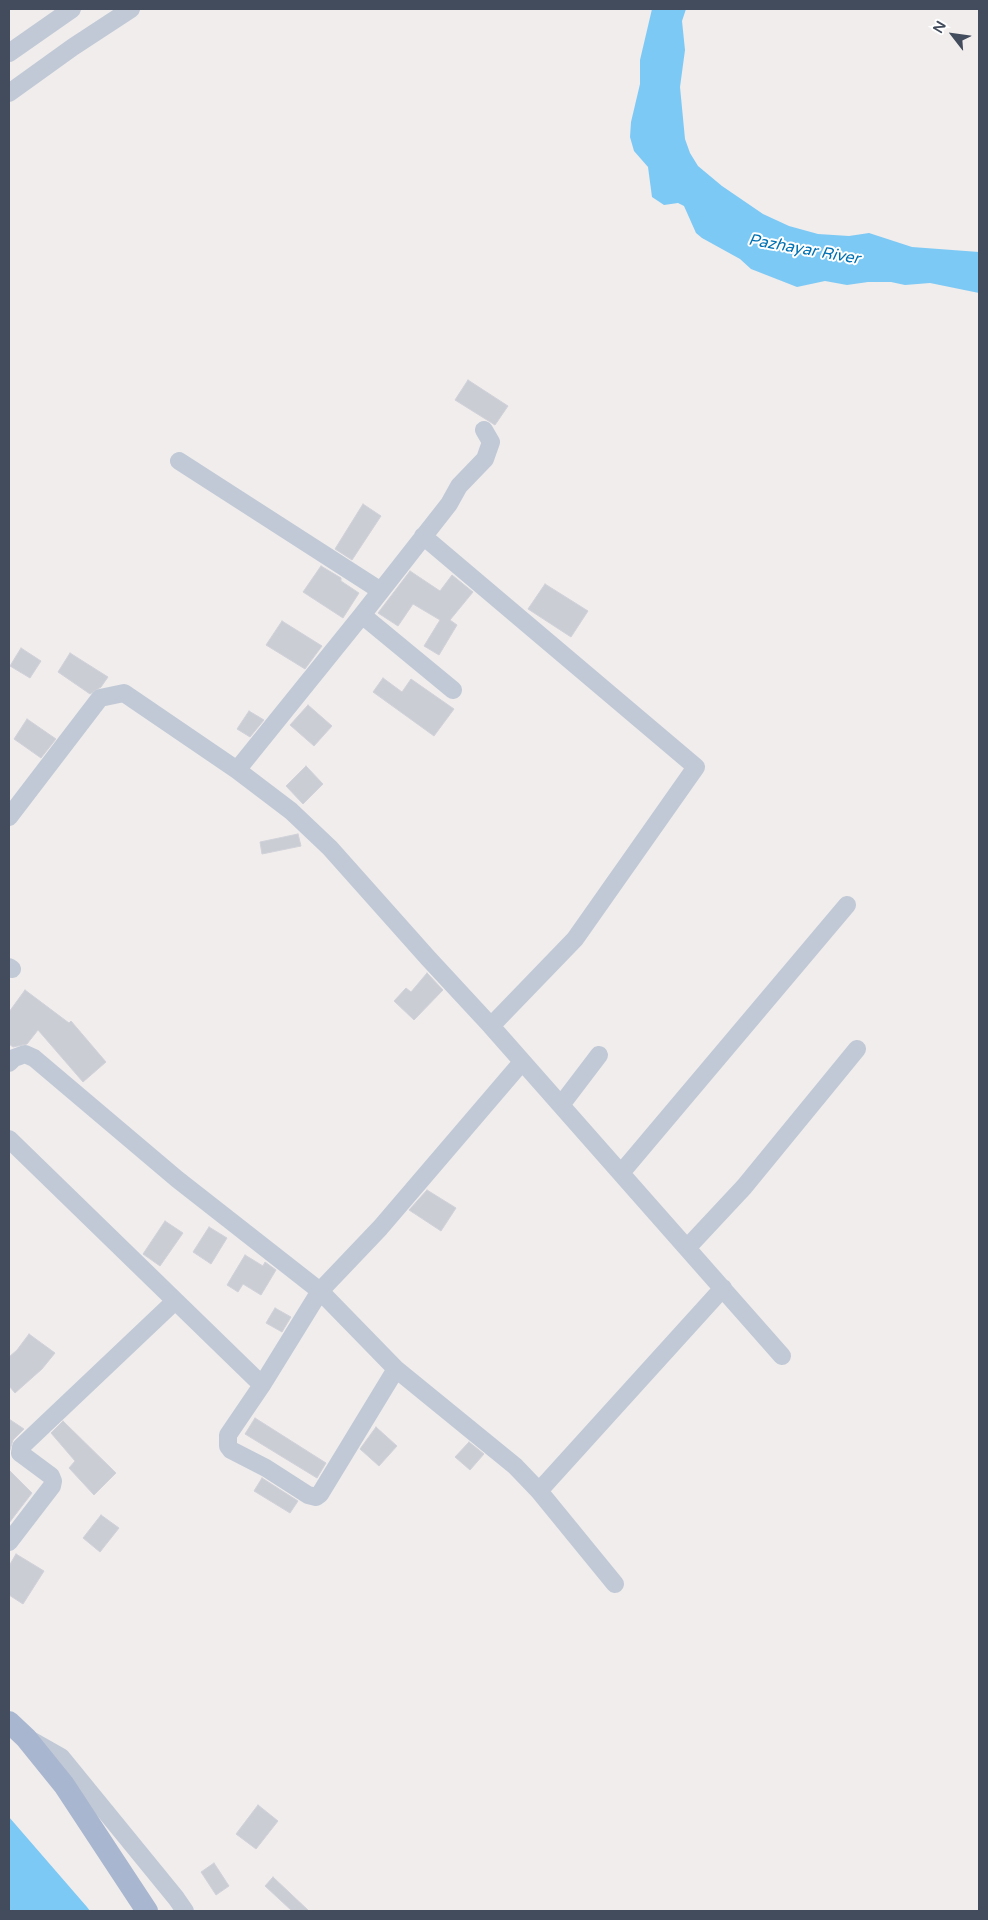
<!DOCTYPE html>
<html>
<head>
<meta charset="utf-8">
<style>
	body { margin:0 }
	#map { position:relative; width:988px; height:1920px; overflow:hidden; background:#f0edec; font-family:"Varela Round",sans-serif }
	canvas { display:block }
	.frame { position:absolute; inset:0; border:10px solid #434c5c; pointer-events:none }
	.north { position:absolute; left:928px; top:10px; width:50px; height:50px; -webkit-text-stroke:4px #fff; paint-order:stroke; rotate:300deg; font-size:14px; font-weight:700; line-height:20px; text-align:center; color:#434c5c }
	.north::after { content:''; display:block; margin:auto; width:18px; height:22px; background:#434c5c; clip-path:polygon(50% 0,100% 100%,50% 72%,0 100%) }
</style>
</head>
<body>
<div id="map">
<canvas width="988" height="1920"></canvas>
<div class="frame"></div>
<div class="north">N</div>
</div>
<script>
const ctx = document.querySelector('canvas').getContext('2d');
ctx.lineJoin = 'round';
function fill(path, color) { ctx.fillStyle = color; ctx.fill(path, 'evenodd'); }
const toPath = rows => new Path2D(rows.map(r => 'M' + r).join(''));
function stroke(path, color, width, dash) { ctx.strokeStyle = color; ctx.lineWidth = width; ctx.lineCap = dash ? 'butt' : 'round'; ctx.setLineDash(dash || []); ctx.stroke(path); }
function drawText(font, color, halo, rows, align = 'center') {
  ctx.font = font + ' "Varela Round",sans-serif'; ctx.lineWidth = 4; ctx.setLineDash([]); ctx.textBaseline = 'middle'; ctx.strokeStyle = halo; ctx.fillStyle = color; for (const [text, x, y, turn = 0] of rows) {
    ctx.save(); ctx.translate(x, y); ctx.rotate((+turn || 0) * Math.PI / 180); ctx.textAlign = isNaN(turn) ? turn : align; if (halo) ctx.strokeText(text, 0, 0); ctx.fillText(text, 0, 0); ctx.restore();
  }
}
fill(toPath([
	[652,9,686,9,682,21,685,50,680,87,685,139,690,153,698,166,722,186,763,214,789,226,818,234,849,236,869,233,912,247,979,252,979,293,930,283,905,285,891,282,868,282,847,285,825,281,797,287,751,269,740,259,702,238,696,233,684,206,678,203,664,205,652,197,648,167,634,151,630,137,631,122,640,84,640,60],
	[9,1817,87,1907,90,1911,9,1911]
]), '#7dc9f5');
const building = toPath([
	[468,380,508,406,495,425,455,400,468,380],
	[363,504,381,516,352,560,335,549,363,504],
	[321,566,341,578,341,581,359,593,343,618,303,592,321,566],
	[410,571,440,591,452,575,473,592,450,620,457,625,439,655,424,646,440,620,413,604,398,626,378,613,410,571],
	[545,584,588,611,571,637,528,609,545,584],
	[282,621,322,646,305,669,266,645,282,621],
	[21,648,41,661,30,678,10,666,21,648],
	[70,653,108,677,101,687,90,694,58,672,70,653],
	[383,678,402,692,411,679,454,709,434,736,373,692,383,678],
	[308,705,332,726,314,746,290,725,308,705],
	[249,711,264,720,250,737,237,729,249,711],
	[27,719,56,739,41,758,14,739,27,719],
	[306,766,323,784,303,804,286,786,306,766],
	[298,834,301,846,262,854,260,842,298,834],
	[427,973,443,990,414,1020,394,1001,406,988,411,992,427,973],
	[25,990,69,1023,71,1021,106,1062,83,1082,38,1030,27,1044,13,1047,9,1044,9,1012,25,990],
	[427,1190,456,1208,441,1231,409,1210,427,1190],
	[165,1221,183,1233,160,1266,143,1254,165,1221],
	[209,1227,227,1238,211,1264,193,1252,209,1227],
	[245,1255,263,1266,265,1262,276,1270,261,1295,243,1284,238,1292,227,1285,245,1255],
	[275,1308,291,1317,282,1332,266,1323,275,1308],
	[29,1334,55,1353,42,1369,15,1393,9,1386,9,1357,17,1350,29,1334],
	[255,1418,326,1463,317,1478,245,1434,255,1418],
	[9,1419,24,1429,13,1440,9,1453,9,1419],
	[63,1421,116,1473,94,1495,69,1468,75,1461,51,1433,63,1421],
	[376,1427,397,1446,379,1466,360,1449,376,1427],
	[469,1442,484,1454,470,1470,455,1457,469,1442],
	[9,1470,32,1493,9,1523,9,1470],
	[262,1478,298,1501,290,1513,254,1491,262,1478],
	[101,1515,119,1528,100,1552,83,1538,101,1515],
	[16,1554,44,1571,23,1604,9,1595,9,1566,16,1554],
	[258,1805,278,1821,256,1849,236,1834,258,1805],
	[214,1863,229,1886,216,1895,201,1872,214,1863],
	[273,1877,309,1911,292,1911,265,1886,273,1877]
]);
fill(building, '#cbcdd5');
stroke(building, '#d0d1d9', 1);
stroke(toPath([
	[9,53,72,9],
	[9,93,73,47,131,9],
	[179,461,381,591],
	[423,536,696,767,575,939,491,1026],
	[362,615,453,690],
	[237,770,362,615,449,504,459,486,485,459,491,442,484,430],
	[9,817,100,698,124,693,237,770,291,811,330,848,428,958,491,1026,782,1356],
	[9,967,12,969],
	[9,1063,14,1058,25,1054,34,1058,177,1179,320,1291,396,1369,515,1466,539,1491,615,1584],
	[561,1105,599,1055],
	[9,1139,262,1385],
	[621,1173,847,905],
	[687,1248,744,1187,857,1049],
	[396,1369,320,1494,316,1497,308,1495,266,1468,231,1450,228,1446,228,1435,262,1385,320,1291,380,1228,522,1062],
	[539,1491,723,1288],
	[9,1542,52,1486,53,1481,51,1476,20,1453,21,1447,174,1302],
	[31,1740,61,1757,176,1898,185,1911]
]), '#c1c9d6', 18);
stroke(toPath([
	[9,1722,26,1738,64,1785,147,1911]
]), '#a9b6cf', 22);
drawText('italic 16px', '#0071b2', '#fff', [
	["Pazhayar River",804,250,10]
]);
</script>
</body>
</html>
